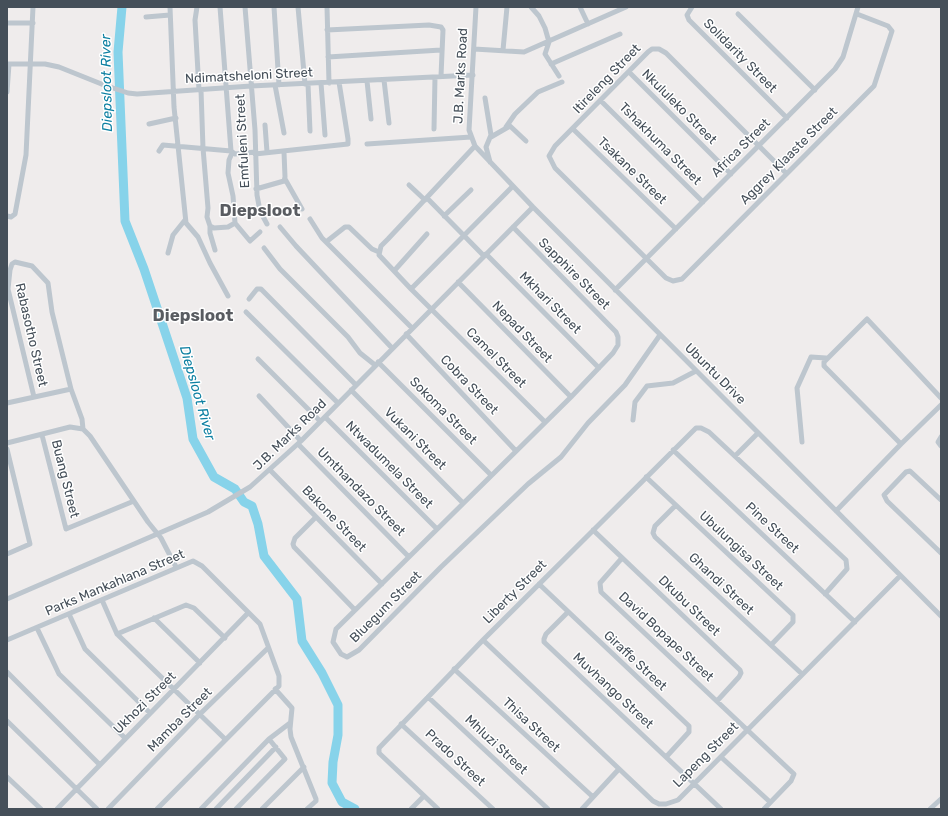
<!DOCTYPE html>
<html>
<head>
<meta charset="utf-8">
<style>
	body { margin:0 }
	#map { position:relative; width:948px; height:816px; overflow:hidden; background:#efecec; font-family:Rubik,sans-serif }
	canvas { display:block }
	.frame { position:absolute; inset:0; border:8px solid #454f59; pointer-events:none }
</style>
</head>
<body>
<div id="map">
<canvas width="948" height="816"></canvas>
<div class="frame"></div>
</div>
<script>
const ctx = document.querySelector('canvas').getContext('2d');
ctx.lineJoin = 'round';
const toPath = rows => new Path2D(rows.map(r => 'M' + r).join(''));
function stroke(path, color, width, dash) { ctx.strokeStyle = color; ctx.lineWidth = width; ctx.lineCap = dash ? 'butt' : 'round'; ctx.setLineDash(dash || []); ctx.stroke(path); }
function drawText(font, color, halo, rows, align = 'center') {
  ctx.font = font + ' Rubik,sans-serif'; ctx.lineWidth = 3; ctx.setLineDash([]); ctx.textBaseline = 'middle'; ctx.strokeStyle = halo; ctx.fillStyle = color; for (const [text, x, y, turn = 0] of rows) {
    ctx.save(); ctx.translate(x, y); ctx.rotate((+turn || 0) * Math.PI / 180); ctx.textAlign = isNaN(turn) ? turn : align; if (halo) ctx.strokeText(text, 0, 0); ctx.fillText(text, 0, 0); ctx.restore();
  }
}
stroke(toPath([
	[122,7,118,52,125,221,144,269,187,398,193,439,214,477,235,489,244,502,252,506,258,524,264,556,297,599,302,641,322,673,338,705,338,735,333,762,332,783,342,802,355,809]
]), '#87d3ea', 9);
stroke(toPath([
	[170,7,174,107,186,223,198,237,210,263,228,296],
	[197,7,195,20,199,90],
	[220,7,231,151,235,154,255,152],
	[245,7,255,130,257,195,260,211,267,224],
	[274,7,279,85],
	[298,7,305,84],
	[327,7,329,83],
	[476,7,469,130,475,146,533,207,941,616],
	[531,7,539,16,545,28,549,42,545,54,559,76],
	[580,7,588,24],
	[692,7,687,15,689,20,787,118],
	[738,14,815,90],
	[146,17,170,15],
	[7,23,33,23],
	[327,30,429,25,441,27,443,30,441,76],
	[474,49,524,52,626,7],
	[503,50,507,7],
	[328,57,441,50],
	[7,64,45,64,59,67,104,85,128,93,137,94,251,86,473,75],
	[551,64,620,34],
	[629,72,731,174],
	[384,80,389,123],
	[367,81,371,119],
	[321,83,325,135],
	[308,84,310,131],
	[275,85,284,133],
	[201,90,203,148,208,208,207,217,210,226,214,228,228,227,235,223,233,196,228,173,229,160,232,153],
	[7,92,9,64],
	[485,98,491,135,486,147,490,162],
	[601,101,703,202],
	[149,124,176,118],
	[265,125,267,152],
	[506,127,515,114,538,92,562,82],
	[434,129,435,77],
	[573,129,676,229],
	[491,137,510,126,526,141],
	[367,144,471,137],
	[475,146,388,239,381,246,379,255,411,289,545,422],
	[159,151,163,145,231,151],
	[255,154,348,144,348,139,339,82],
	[786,173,666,53,659,49,652,49,648,52,555,146,549,156,555,168,666,278,673,281,682,279,874,86,892,31,888,26,857,14],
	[285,179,302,209],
	[409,185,425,200],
	[256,189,284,181,285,177,284,152],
	[427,198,484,256],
	[7,216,11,217,15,214,26,155,33,7],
	[444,216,471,190],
	[310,219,322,238,412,328],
	[235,223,250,241,260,232],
	[210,226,210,233,215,250],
	[280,227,296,246,392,348],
	[513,227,616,332,618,337,618,345,613,353,571,397,336,629,333,642,341,654,347,657,359,650,441,567,528,484,561,457,588,423,625,385,660,335],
	[326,242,345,227,349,227,372,249,379,252],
	[264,248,280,269,348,337,360,353,375,365],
	[168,253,173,235,185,220],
	[486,254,599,368],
	[394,271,427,234],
	[458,282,571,397],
	[411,289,513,186],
	[615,290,835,69,843,57,858,7],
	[249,299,257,289,261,289,356,385],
	[246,312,338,403],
	[406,334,516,451],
	[258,359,320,421],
	[378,362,491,475],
	[351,390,463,503],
	[259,396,301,441],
	[34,397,8,289,10,270,12,264,15,262,32,266,48,283,52,312,71,389,82,419,83,429],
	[941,398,867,319,824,362,824,366,828,370,901,444,941,405],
	[7,403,71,389],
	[325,417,437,529],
	[633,420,635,402,647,386,673,383,696,371],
	[42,435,66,529,134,501],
	[941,437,938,442,941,446],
	[802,442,797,388,811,357,826,358],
	[7,443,70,427,83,429,90,436,148,522,161,538,176,567],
	[298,444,409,557],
	[7,449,30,544,7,554],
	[673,450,855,622],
	[735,456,758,433],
	[270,470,382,584],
	[646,477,793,615,793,622,771,645],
	[941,500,910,471,906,472,884,495,887,501,941,553],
	[675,506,655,526,653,533,655,537,802,674],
	[836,511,901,444],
	[316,517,295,538,293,544,294,547,355,610],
	[593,530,740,670,741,673,739,677,717,701],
	[622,558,600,583,601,592,794,774,791,781,764,809],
	[539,584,689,726,689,732,667,756],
	[7,599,208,512,250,487,301,441,533,207],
	[102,600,117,634,225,739],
	[567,613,546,634,544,639,544,642,721,809],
	[69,614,85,649,150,713],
	[154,618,200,663],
	[37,628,59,674,125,738],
	[117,634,186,605,194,608,225,638],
	[7,640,193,561,202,566,260,624,279,676,279,686,157,809],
	[483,640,653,801,659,804,666,804,678,800,900,576],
	[454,669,593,797],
	[7,672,99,764],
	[275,689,292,708,290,729,291,737,316,799,316,801,307,809],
	[428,697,548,809],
	[7,721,97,809],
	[401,724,493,809],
	[721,757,770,802],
	[7,777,41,809],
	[57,809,248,613],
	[108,809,200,714,268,648],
	[201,809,269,739,290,723],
	[216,809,276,747],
	[236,809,285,759,269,739],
	[262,809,304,767],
	[411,809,424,796],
	[438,809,379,753,379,748,483,640,696,428,701,428,709,432,846,560,847,569,825,594],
	[582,809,619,769],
	[930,809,941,799]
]), '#bdc6ce', 5);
drawText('13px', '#454f59', '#fff', [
	["Solidarity Street",740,56,45],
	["Ndimatsheloni Street",249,76,-3],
	["J.B. Marks Road",461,76,-87],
	["Itireleng Street",607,79,-46],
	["Nkululeko Street",679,107,45],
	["Emfuleni Street",243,141,-93],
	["Tshakhuma Street",660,144,45],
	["Africa Street",741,148,-45],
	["Aggrey Klaaste Street",789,156,-45],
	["Tsakane Street",632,171,44],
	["Sapphire Street",574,274,45],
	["Mkhari Street",550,303,45],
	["Nepad Street",522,332,46],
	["Rabasotho Street",31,335,77],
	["Camel Street",496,358,45],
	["Ubuntu Drive",715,374,45],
	["Cobra Street",469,385,46],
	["Sokoma Street",443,411,45],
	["J.B. Marks Road",290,435,-44],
	["Vukani Street",415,439,45],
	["Ntwadumela Street",389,465,45],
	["Buang Street",65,479,76],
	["Umthandazo Street",361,492,45],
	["Bakone Street",334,519,46],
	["Pine Street",772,528,43],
	["Ubulungisa Street",741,551,43],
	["Parks Mankahlana Street",115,583,-23],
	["Ghandi Street",721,584,43],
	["Liberty Street",515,592,-45],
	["Dkubu Street",689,606,44],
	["Bluegum Street",386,607,-45],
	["David Bopape Street",666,637,43],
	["Giraffe Street",635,661,43],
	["Muvhango Street",613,691,43],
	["Ukhozi Street",145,703,-45],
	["Mamba Street",180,720,-45],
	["Thisa Street",531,725,43],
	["Mhluzi Street",496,745,43],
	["Lapeng Street",706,755,-45],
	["Prado Street",455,758,43]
]);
drawText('italic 14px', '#0e80a2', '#fff', [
	["Diepsloot River",107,83,-91],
	["Diepsloot River",197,393,74]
]);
drawText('bold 17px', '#595c61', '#fff', [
	["Diepsloot",260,211],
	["Diepsloot",193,316]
]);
</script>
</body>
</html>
